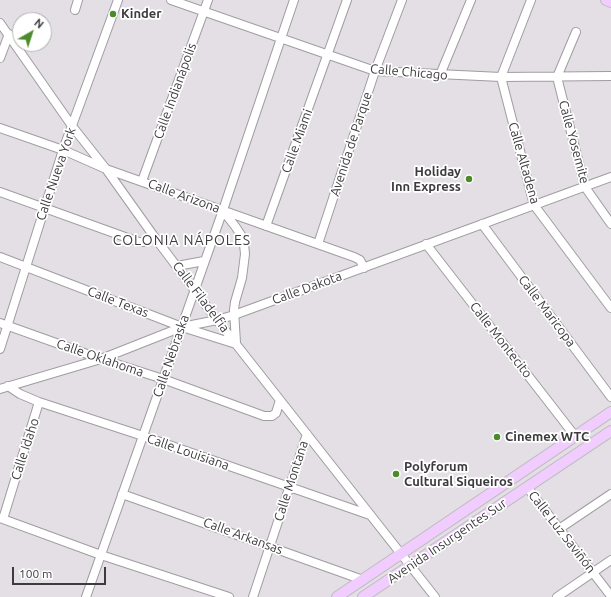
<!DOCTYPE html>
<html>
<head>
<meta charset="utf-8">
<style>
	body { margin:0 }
	#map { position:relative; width:611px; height:597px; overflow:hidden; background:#e3dfe5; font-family:Ubuntu,sans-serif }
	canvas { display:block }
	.north { position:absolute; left:12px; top:12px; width:40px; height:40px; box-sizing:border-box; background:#fff; border:1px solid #b1b1b2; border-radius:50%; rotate:39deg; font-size:11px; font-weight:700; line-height:16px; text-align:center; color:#3d3b3e }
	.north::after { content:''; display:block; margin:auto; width:14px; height:18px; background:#4c8b2c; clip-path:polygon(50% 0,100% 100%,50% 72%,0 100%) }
	.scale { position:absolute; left:12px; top:567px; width:94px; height:18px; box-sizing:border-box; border:2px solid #3d3b3e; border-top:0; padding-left:5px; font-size:12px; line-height:14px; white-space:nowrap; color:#3d3b3e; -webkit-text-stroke:3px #fff; paint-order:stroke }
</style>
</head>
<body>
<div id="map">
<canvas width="611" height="597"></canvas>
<div class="north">N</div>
<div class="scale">100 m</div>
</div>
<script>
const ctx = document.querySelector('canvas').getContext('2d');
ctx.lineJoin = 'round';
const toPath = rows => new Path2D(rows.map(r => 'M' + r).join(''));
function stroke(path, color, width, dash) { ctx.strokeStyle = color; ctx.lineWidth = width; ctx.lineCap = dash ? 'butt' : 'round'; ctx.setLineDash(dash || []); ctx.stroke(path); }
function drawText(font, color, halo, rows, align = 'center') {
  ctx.font = font + ' Ubuntu,sans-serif'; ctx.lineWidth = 3.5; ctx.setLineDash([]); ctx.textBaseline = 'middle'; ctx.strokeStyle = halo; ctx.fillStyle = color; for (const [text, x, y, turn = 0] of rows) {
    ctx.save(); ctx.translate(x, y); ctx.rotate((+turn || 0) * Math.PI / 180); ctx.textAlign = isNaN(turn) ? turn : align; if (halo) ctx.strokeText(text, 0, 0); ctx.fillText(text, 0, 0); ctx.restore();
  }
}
const minor = toPath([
	[171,0,375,71,501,77,611,76],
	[531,0,501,77,534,205,611,308],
	[75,10,78,0],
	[0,23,72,126,106,169,153,235,217,320,435,597],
	[0,58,9,34],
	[440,75,471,0],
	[557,77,585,187,611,224],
	[557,77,576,32],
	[0,128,63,150,106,169,354,257,360,260,364,268],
	[142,181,208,0],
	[0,192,139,242,145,242,153,235],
	[223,211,235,226,241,235,244,244,245,254,242,278,235,302,234,310,236,343],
	[482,224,611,397],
	[266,226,347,0],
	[318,244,375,71,402,0],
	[426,244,575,436],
	[0,257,182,327,236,344],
	[177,266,204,261],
	[0,323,101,359,163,379,264,416,272,416,276,413,280,400],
	[0,349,63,150,118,0],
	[8,386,20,394,39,402,143,436,370,515],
	[0,389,101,359,182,327,217,320,234,315,611,177],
	[527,487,611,596],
	[122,494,363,580],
	[0,518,101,555,229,597],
	[3,519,39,402],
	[559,529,611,494],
	[86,597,223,210,294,0],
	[253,597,307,434],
	[557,597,611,560]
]);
const major = toPath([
	[606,0,611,2],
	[337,597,611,412],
	[363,597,611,431]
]);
stroke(minor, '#a09ca2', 10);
stroke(major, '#bdbcbd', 12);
stroke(minor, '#fff', 8);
stroke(major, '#f1ccff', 10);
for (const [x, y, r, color] of [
	[113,14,4,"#4c8b2c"],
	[469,179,4,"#4c8b2c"],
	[497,437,4,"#4c8b2c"],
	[396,474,4,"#4c8b2c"]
]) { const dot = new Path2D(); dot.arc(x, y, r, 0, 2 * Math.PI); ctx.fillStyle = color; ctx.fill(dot); stroke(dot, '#fff', 1.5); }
drawText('bold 13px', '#3d3b3e', '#fff', [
	["Kinder",121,14],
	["Holiday",461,172,"right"],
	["Inn Express",461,187,"right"],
	["Cinemex WTC",505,437],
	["Polyforum",404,467],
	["Cultural Siqueiros",404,482]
], 'left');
drawText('13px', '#3d3b3e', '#fff', [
	["Calle Chicago",409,72,5],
	["Calle Indianápolis",175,91,-70],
	["Calle Miami",297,141,-70],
	["Calle Yosemite",574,142,75],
	["Avenida de Parque",351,144,-72],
	["Calle Altadena",524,163,74],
	["Calle Nueva York",56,174,-71],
	["Calle Arizona",184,196,20],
	["Calle Dakota",307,288,-20],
	["Calle Filadelfia",201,297,53],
	["Calle Texas",118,302,21],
	["Calle Maricopa",547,311,53],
	["Calle Montecito",501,340,52],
	["Calle Nebraska",171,356,-71],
	["Calle Oklahoma",100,358,19],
	["Calle Idaho",25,449,-72],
	["Calle Louisiana",188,452,19],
	["Calle Montana",291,481,-72],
	["Calle Luz Saviñón",562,532,52],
	["Calle Arkansas",243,536,20],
	["Avenida Insurgentes Sur",447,541,-34]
]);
ctx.letterSpacing = '1px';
drawText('14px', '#3d3b3e', '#fff', [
	["COLONIA NÁPOLES",182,240]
]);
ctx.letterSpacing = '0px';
</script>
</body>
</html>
